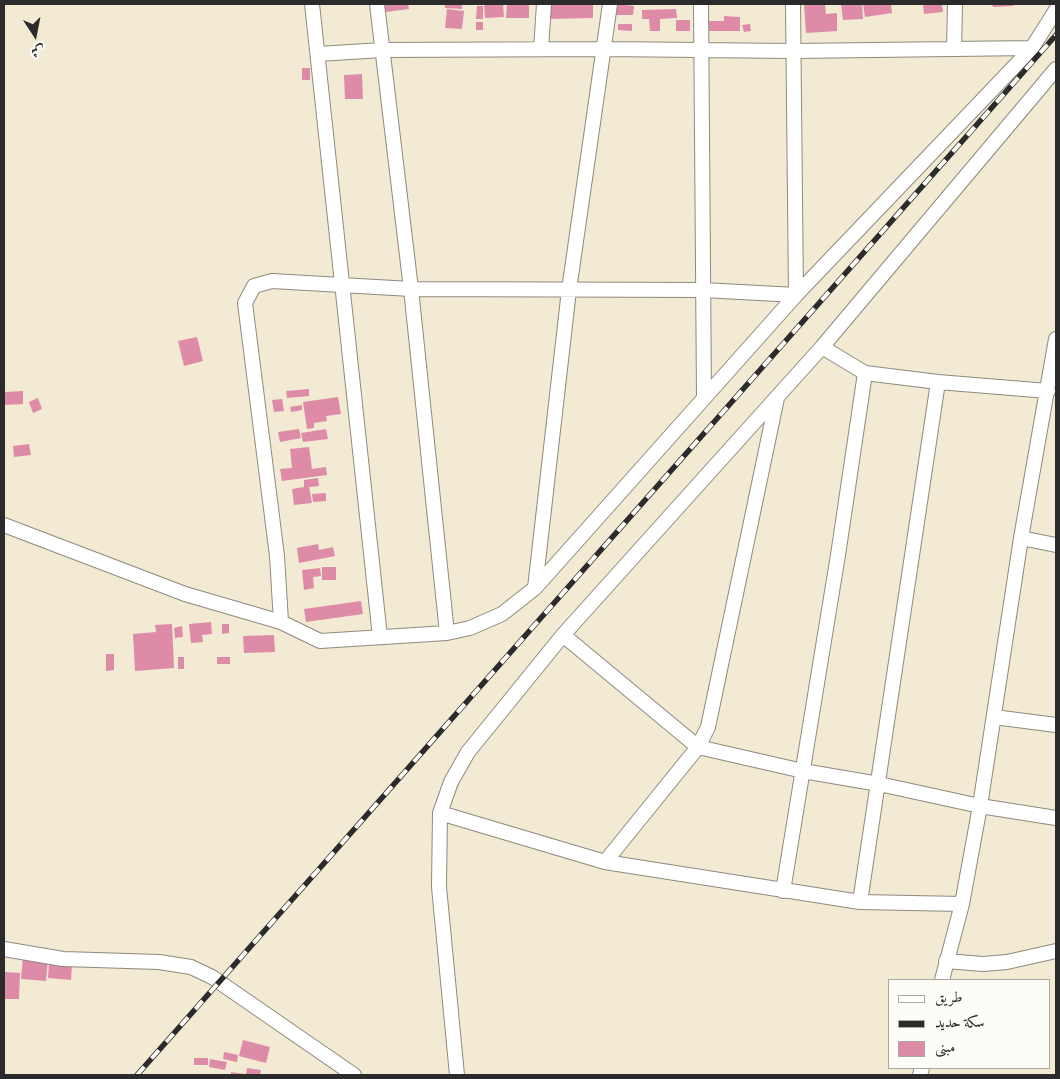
<!DOCTYPE html>
<html>
<head>
<meta charset="utf-8">
<style>
	body { margin:0 }
	#map { position:relative; width:1060px; height:1079px; overflow:hidden; background:#f2ead2; font-family:"Sorts Mill Goudy",Amiri,serif }
	canvas { display:block }
	.frame { position:absolute; inset:0; border:5px solid #2b2b2b; pointer-events:none }
	.legend { position:absolute; left:888px; top:979px; width:162px; height:90px; box-sizing:border-box; background:#fdfcf7; border:1px solid #a9a8a5; margin:0; padding:6px 9px; list-style:none; font-size:15px; color:#2b2b2b }
	.legend li { display:flex; align-items:center; gap:10px; height:25px }
	.legend b { width:25px; border:1px solid #a9a8a5 }
	.north { position:absolute; left:10px; top:10px; width:50px; height:50px; -webkit-text-stroke:4px #fdfcf7; paint-order:stroke; rotate:169deg; font-size:14px; font-weight:700; line-height:20px; text-align:center; color:#2b2b2b }
	.north::after { content:''; display:block; margin:auto; width:18px; height:22px; background:#2b2b2b; clip-path:polygon(50% 0,100% 100%,50% 72%,0 100%) }
</style>
</head>
<body>
<div id="map">
<canvas width="1060" height="1079"></canvas>
<div class="frame"></div>
<ul class="legend">
<li><b style="height:6px;background:#fff"></b>طريق</li>
<li><b style="height:6px;background:#2b2b2b"></b>سكة حديد</li>
<li><b style="height:14px;background:#de8ba8"></b>مبنى</li>
</ul>
<div class="north">ش</div>
</div>
<script>
const ctx = document.querySelector('canvas').getContext('2d');
ctx.lineJoin = 'round';
function fill(path, color) { ctx.fillStyle = color; ctx.fill(path, 'evenodd'); }
const toPath = rows => new Path2D(rows.map(r => 'M' + r).join(''));
function stroke(path, color, width, dash) { ctx.strokeStyle = color; ctx.lineWidth = width; ctx.lineCap = dash ? 'butt' : 'round'; ctx.setLineDash(dash || []); ctx.stroke(path); }
fill(toPath([
	[384,4,408,4,409,9,385,12],
	[445,4,462,4,462,9,445,8],
	[484,4,503,4,504,17,485,18],
	[507,4,529,4,529,18,506,18],
	[550,4,593,4,593,18,550,19],
	[617,4,634,6,633,15,616,15],
	[804,4,825,4,826,14,837,13,837,31,806,33],
	[841,4,862,4,863,19,843,20],
	[863,4,891,4,892,13,865,17],
	[923,4,942,4,943,12,924,14],
	[992,4,1013,4,1013,6,993,7],
	[477,6,483,6,483,19,476,19],
	[447,9,464,11,462,29,445,28],
	[676,9,677,18,660,19,660,31,650,31,649,19,642,19,642,10],
	[724,16,740,17,740,31,707,31,708,21,724,21],
	[676,20,690,20,690,31,676,31],
	[476,22,483,22,483,30,476,30],
	[618,24,632,24,632,31,618,30],
	[750,24,751,31,744,32,742,25],
	[302,68,310,68,310,80,302,80],
	[362,74,363,99,345,99,344,75],
	[197,337,203,361,184,366,178,341],
	[309,389,309,396,287,398,286,391],
	[23,391,23,404,4,405,4,392],
	[338,397,341,414,326,416,327,421,314,423,314,428,307,429,303,402],
	[38,398,42,409,33,413,29,402],
	[282,399,284,411,274,412,272,400],
	[302,405,302,410,291,412,290,407],
	[299,429,301,438,280,442,278,432],
	[326,429,328,439,303,442,301,433],
	[29,444,31,455,14,457,13,446],
	[309,447,312,469,326,467,327,475,282,481,280,469,292,468,290,449],
	[318,478,319,486,309,487,312,503,294,505,292,489,304,487,304,480],
	[326,493,326,501,313,502,312,494],
	[318,544,319,550,333,547,335,556,299,563,297,548],
	[322,567,336,567,336,580,322,580],
	[320,568,321,576,313,577,314,588,304,590,302,570],
	[361,601,363,614,306,622,304,609],
	[211,622,212,634,202,635,203,642,191,643,189,624],
	[172,624,174,668,135,671,133,634,156,632,155,625],
	[222,624,229,624,229,633,222,634],
	[182,626,183,637,175,638,174,628],
	[274,635,275,652,244,653,243,636],
	[106,654,114,654,114,670,106,671],
	[178,657,184,657,184,669,178,669],
	[217,657,230,657,230,664,217,664],
	[23,956,48,958,46,981,21,979],
	[49,962,72,964,71,980,48,978],
	[4,972,20,973,19,999,4,999],
	[243,1040,270,1047,266,1063,239,1056],
	[224,1052,238,1055,237,1062,223,1059],
	[194,1058,208,1058,208,1065,194,1065],
	[210,1059,227,1062,225,1070,209,1067],
	[247,1068,261,1070,260,1075,246,1075],
	[231,1072,244,1074,243,1075,231,1075]
]), '#de8ba8');
const street = toPath([
	[312,4,380,637],
	[377,4,411,289,447,633],
	[701,4,704,397],
	[541,49,544,4],
	[954,49,955,4],
	[318,54,382,50,605,49,793,51,1032,48],
	[822,347,865,373,938,382,1048,391],
	[4,525,185,594,281,622,320,641,447,633,470,628,502,614,535,588,796,295,1032,48,1056,10],
	[1021,538,1056,545],
	[535,588,569,290,610,4],
	[281,622,277,556,245,303,254,286,272,281,411,289,703,290,796,295,793,4],
	[563,635,698,747,803,771,879,784,980,806,1056,818],
	[994,717,1056,725],
	[440,813,605,862,860,902,962,904,980,806,1021,538,1056,339],
	[605,862,698,747,708,727,777,398],
	[783,891,838,555,865,373],
	[860,902,938,382],
	[4,949,63,959,159,962,191,967,212,977,354,1075],
	[946,961,983,964,1007,962,1056,951],
	[942,980,962,904],
	[457,1075,439,887,440,813,451,782,468,752,563,635,822,347,1056,69],
	[920,1075,922,1068]
]);
stroke(street, '#8e8a7e', 16);
stroke(street, '#fff', 14);
const rail = toPath([
	[137,1075,1056,35]
]);
stroke(rail, '#2b2b2b', 5.5);
stroke(rail, '#fdfcf7', 4, [11]);
</script>
</body>
</html>
